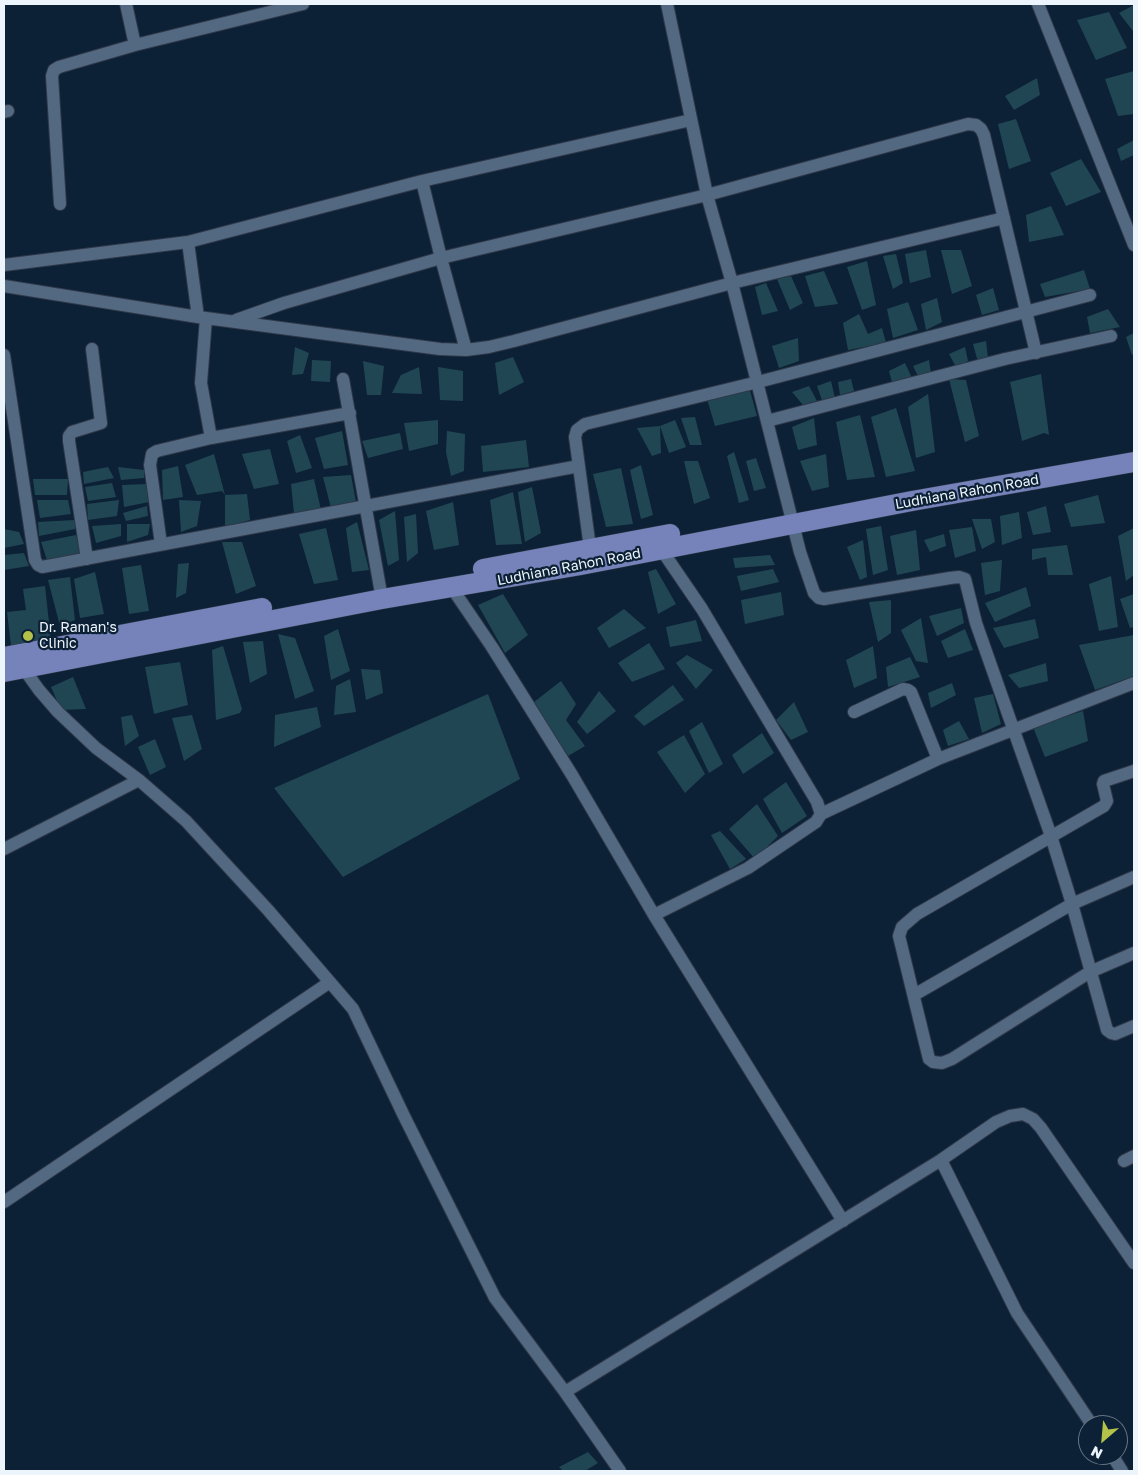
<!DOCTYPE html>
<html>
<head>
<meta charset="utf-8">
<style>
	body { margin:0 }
	#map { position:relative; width:1138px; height:1475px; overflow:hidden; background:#0c2135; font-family:"Golos Text",sans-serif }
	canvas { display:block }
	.frame { position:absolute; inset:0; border:5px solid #ecf4fc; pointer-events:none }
	.north { position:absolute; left:1078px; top:1415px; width:50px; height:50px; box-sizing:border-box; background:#0c2135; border:1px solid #667585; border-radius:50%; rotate:207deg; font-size:14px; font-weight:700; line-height:20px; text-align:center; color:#ecf4fc }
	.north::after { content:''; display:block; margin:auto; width:18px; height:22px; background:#b4c24a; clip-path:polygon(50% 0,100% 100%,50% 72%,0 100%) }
</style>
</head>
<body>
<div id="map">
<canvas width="1138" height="1475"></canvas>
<div class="frame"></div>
<div class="north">N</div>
</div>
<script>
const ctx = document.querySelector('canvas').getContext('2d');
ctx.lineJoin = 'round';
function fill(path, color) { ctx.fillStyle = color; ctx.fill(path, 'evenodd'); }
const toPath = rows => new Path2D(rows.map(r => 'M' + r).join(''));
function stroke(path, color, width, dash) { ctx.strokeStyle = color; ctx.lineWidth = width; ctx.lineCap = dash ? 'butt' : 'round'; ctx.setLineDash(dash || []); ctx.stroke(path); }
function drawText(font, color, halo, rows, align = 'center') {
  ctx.font = font + ' "Golos Text",sans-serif'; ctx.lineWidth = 4.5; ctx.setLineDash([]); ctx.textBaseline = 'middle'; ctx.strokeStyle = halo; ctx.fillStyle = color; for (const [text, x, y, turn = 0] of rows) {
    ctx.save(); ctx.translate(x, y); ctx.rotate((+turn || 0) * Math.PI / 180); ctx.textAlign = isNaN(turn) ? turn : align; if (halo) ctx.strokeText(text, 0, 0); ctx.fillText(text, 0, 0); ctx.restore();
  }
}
fill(toPath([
	[1134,5,1134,30,1133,31,1119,13],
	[1109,12,1127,48,1096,60,1077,20],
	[1134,71,1134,114,1118,116,1105,79],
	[1037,78,1040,95,1014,110,1005,96],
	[1016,119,1031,161,1009,169,998,124],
	[1134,140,1134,155,1121,161,1117,149],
	[1081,159,1101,192,1066,206,1050,173],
	[1051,206,1064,235,1029,242,1026,215],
	[926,250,931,277,910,283,905,254],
	[941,250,961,250,972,286,952,294],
	[896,254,903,283,893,289,883,256],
	[867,261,876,305,862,310,847,267],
	[1084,270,1090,289,1045,297,1040,284],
	[824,271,838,304,815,307,805,276],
	[791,276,803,303,790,310,777,279],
	[766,283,778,311,762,315,755,287],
	[993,288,999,310,982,315,976,295],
	[937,298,942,322,926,330,921,304],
	[908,302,918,330,893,338,887,309],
	[1108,309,1120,327,1090,333,1087,317],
	[859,314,868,334,882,328,886,343,848,350,843,323],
	[1134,333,1134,354,1132,355,1126,337],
	[798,338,799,361,779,368,772,346],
	[986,341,988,358,978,362,973,344],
	[295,347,309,353,303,374,292,375],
	[965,347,968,361,956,367,949,354],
	[513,357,524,382,499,395,495,363],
	[312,360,331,361,330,382,311,381],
	[929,360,931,373,919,378,913,366],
	[363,361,384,366,381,395,367,395],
	[905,363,912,378,892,382,889,371],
	[419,367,422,394,392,393,401,375],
	[438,367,463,371,463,401,440,400],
	[1041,374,1049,435,1044,433,1022,441,1010,382],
	[851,379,854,391,840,395,838,382],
	[949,379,966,380,979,436,965,442],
	[831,381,835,398,823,403,817,386],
	[809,386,817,401,803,405,792,392],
	[749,387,757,416,715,426,707,399],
	[928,394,935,452,916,458,908,407],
	[896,408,915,471,886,477,871,417],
	[860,415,875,477,847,480,836,422],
	[695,417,702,445,690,445,681,418],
	[814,418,817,445,798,450,792,427],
	[438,420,438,444,409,451,404,423],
	[675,420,686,447,669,453,660,426],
	[660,426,661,453,652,456,637,428],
	[342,431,348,465,324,469,315,438],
	[447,431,465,434,464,471,451,476,446,452],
	[400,433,403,449,368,458,362,441],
	[300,435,312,468,296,473,287,441],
	[526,440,529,467,483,472,481,446],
	[270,449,279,484,254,489,242,454],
	[734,452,749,500,739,503,727,456],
	[214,454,225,495,222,491,197,495,185,465],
	[826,454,829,487,812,491,800,461],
	[756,458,766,488,754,491,746,461],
	[684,461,698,461,710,498,694,504],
	[641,465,653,515,641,519,630,470],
	[178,466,183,497,163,500,162,470],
	[108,467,114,478,84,484,83,472],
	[118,467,144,470,144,478,121,480],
	[621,468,633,524,606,527,593,474],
	[351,475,356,502,331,508,323,477],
	[33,479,68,479,67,495,35,495],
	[314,479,321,510,294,513,291,484],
	[112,483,116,497,88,501,85,487],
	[147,484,149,502,124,507,122,485],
	[532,487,541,533,525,542,518,492],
	[513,492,522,544,496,545,490,500],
	[247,494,250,520,225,527,225,495],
	[1098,495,1105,523,1071,527,1064,504],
	[37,500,68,500,71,514,40,518],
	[119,500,117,516,88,520,87,504],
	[179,500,201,501,197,526,181,532],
	[453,502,459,545,434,550,426,511],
	[147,506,148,516,126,521,123,513],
	[1046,506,1051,532,1033,535,1027,512],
	[395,511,399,560,388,566,379,520],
	[1019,512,1022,538,1002,545,1000,516],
	[416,514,418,553,407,562,404,517],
	[972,519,991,519,995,542,982,549],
	[75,520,75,529,39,536,38,522],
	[357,522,369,570,352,572,346,528],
	[121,524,121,536,96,543,92,526],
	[127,524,150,524,148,535,127,542],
	[881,526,888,570,873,575,866,529],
	[972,527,976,551,955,558,949,530],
	[326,528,338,580,314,584,299,534],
	[1134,528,1134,575,1126,581,1118,536],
	[4,529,19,532,24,544,4,548],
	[916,530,920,570,897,575,890,536],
	[944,534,946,546,930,552,924,540],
	[76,535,81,553,47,560,41,542],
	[863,540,867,577,860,580,847,547],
	[222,542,242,542,256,586,236,594],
	[1067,545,1073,575,1048,575,1046,557,1032,560,1032,549],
	[24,553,29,566,4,570,4,555],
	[770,555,775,565,735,568,733,558],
	[1002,560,1000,591,985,595,981,563],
	[189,563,186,593,176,598,178,564],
	[141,565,149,611,129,614,122,568],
	[656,569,676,604,658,614,648,572],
	[773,569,779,582,741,591,737,576],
	[95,572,104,614,80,618,74,579],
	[1111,576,1118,627,1099,631,1089,584],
	[70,577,75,620,60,626,48,580],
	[45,586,51,641,11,646,7,612,26,610,23,589],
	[1026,587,1031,606,995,622,985,603],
	[781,592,784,615,745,624,741,600],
	[503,594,528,635,505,653,478,605],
	[1134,594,1134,627,1130,628,1120,599],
	[891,600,891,633,878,642,869,602],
	[961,608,964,623,937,636,929,616],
	[624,609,646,628,609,648,597,628],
	[921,618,928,663,916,661,901,630],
	[1035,619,1039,638,1004,648,993,628],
	[696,620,702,641,670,647,666,627],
	[338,629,350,671,331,680,324,636],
	[965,629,973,650,948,658,941,641],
	[278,634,295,638,314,691,295,699],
	[1134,635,1134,676,1095,690,1079,645],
	[263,641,267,674,250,683,243,642],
	[649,643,665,669,632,682,618,663],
	[223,646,242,709,240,713,216,720,212,650],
	[873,646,877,678,854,688,846,660],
	[687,655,713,670,696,689,676,663],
	[910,657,920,677,888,687,886,667],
	[180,662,188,705,154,714,145,667],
	[1046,663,1048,681,1019,688,1008,675],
	[361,669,380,670,383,693,366,700],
	[73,677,86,709,61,710,51,687],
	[350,679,356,712,334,715,336,686],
	[561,681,576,704,566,720,585,746,568,756,534,702],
	[952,683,956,695,931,708,928,693],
	[673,685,684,700,644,726,634,716],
	[599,691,616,711,587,734,577,722],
	[488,694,520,779,343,877,274,788],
	[993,694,1001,724,982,733,974,698],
	[794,702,808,732,791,740,776,720],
	[317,707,321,727,274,747,275,715],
	[1083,711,1088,741,1045,757,1033,727],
	[132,715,139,736,125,746,121,717],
	[192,715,202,749,184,761,172,718],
	[959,721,969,739,948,746,943,730],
	[702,722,723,764,709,773,689,731],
	[762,733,774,753,743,774,732,755],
	[684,735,705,774,685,793,657,752],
	[155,739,166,767,150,775,138,747],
	[786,782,807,816,782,833,763,799],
	[757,804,778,836,755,859,729,829],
	[720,831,746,859,730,869,711,835],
	[588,1452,598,1463,585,1471,563,1471,559,1467]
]), '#214653');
const minor = toPath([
	[126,4,135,45],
	[667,4,707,195,732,283,800,552,814,593,819,598,824,599,950,578,959,577,965,579,976,623,1051,836,1072,904,1107,1030,1111,1033,1115,1034,1134,1026],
	[1038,4,1134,245],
	[4,112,8,111],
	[422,181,441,258,466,350],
	[60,204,52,76,54,70,59,67,135,45,303,4],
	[188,242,198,317],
	[4,265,188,242,422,181,691,120],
	[4,286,198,317,440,349,466,350,489,347,514,341,732,283,1004,218],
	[206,318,201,383,211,438],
	[236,320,284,303,441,258,707,195,968,124,976,125,981,129,984,135,1036,353],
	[4,355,35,560,38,565,42,567,579,466],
	[343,379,382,599],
	[767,421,1005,359,1111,336],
	[161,544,150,465,152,454,157,451,211,438,350,413],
	[590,548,575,437,577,430,585,424,758,382,1090,295],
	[87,559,69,441,69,436,72,432,101,423,92,349],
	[452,588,492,647,572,775,654,915,843,1221],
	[22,662,24,669,39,690,58,712,96,748,139,780,186,821,268,910,353,1009,404,1116,495,1298,565,1392,620,1471],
	[854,712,903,689,908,690,911,692,938,759],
	[1134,771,1104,781,1103,784,1107,801,1104,806,917,914,902,927,899,936,929,1059,933,1062,942,1063,952,1059,1090,972,1134,953],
	[821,814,938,759,1134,683],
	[4,849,139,780],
	[654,915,748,868,816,822,821,814,817,802,740,673,702,609,661,549],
	[914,995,1072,904,1134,877],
	[941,1160,996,1122,1010,1116,1023,1114,1033,1119,1041,1128,1134,1263],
	[1124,1161,1134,1156],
	[4,1202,330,982],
	[565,1392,941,1160,1017,1313,1092,1425],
	[1112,1455,1122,1471]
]);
const primary = toPath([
	[483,569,670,534],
	[4,657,262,608],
	[4,672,382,599,581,565,912,501,1134,462]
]);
stroke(minor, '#2f3849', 14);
stroke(primary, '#2f3849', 21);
stroke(minor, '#536982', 12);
stroke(primary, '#7583ba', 20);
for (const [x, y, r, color] of [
	[28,636,6,"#b4c24a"]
]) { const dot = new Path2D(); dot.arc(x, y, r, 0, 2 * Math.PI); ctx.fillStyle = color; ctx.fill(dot); stroke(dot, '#0c2135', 2); }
drawText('14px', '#ecf4fc', '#0c2135', [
	["Ludhiana Rahon Road",967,492,-10],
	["Ludhiana Rahon Road",569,567,-11]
]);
drawText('14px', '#ecf4fc', '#0c2135', [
	["Dr. Raman's",39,628],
	["Clinic",39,644]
], 'left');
</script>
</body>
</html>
